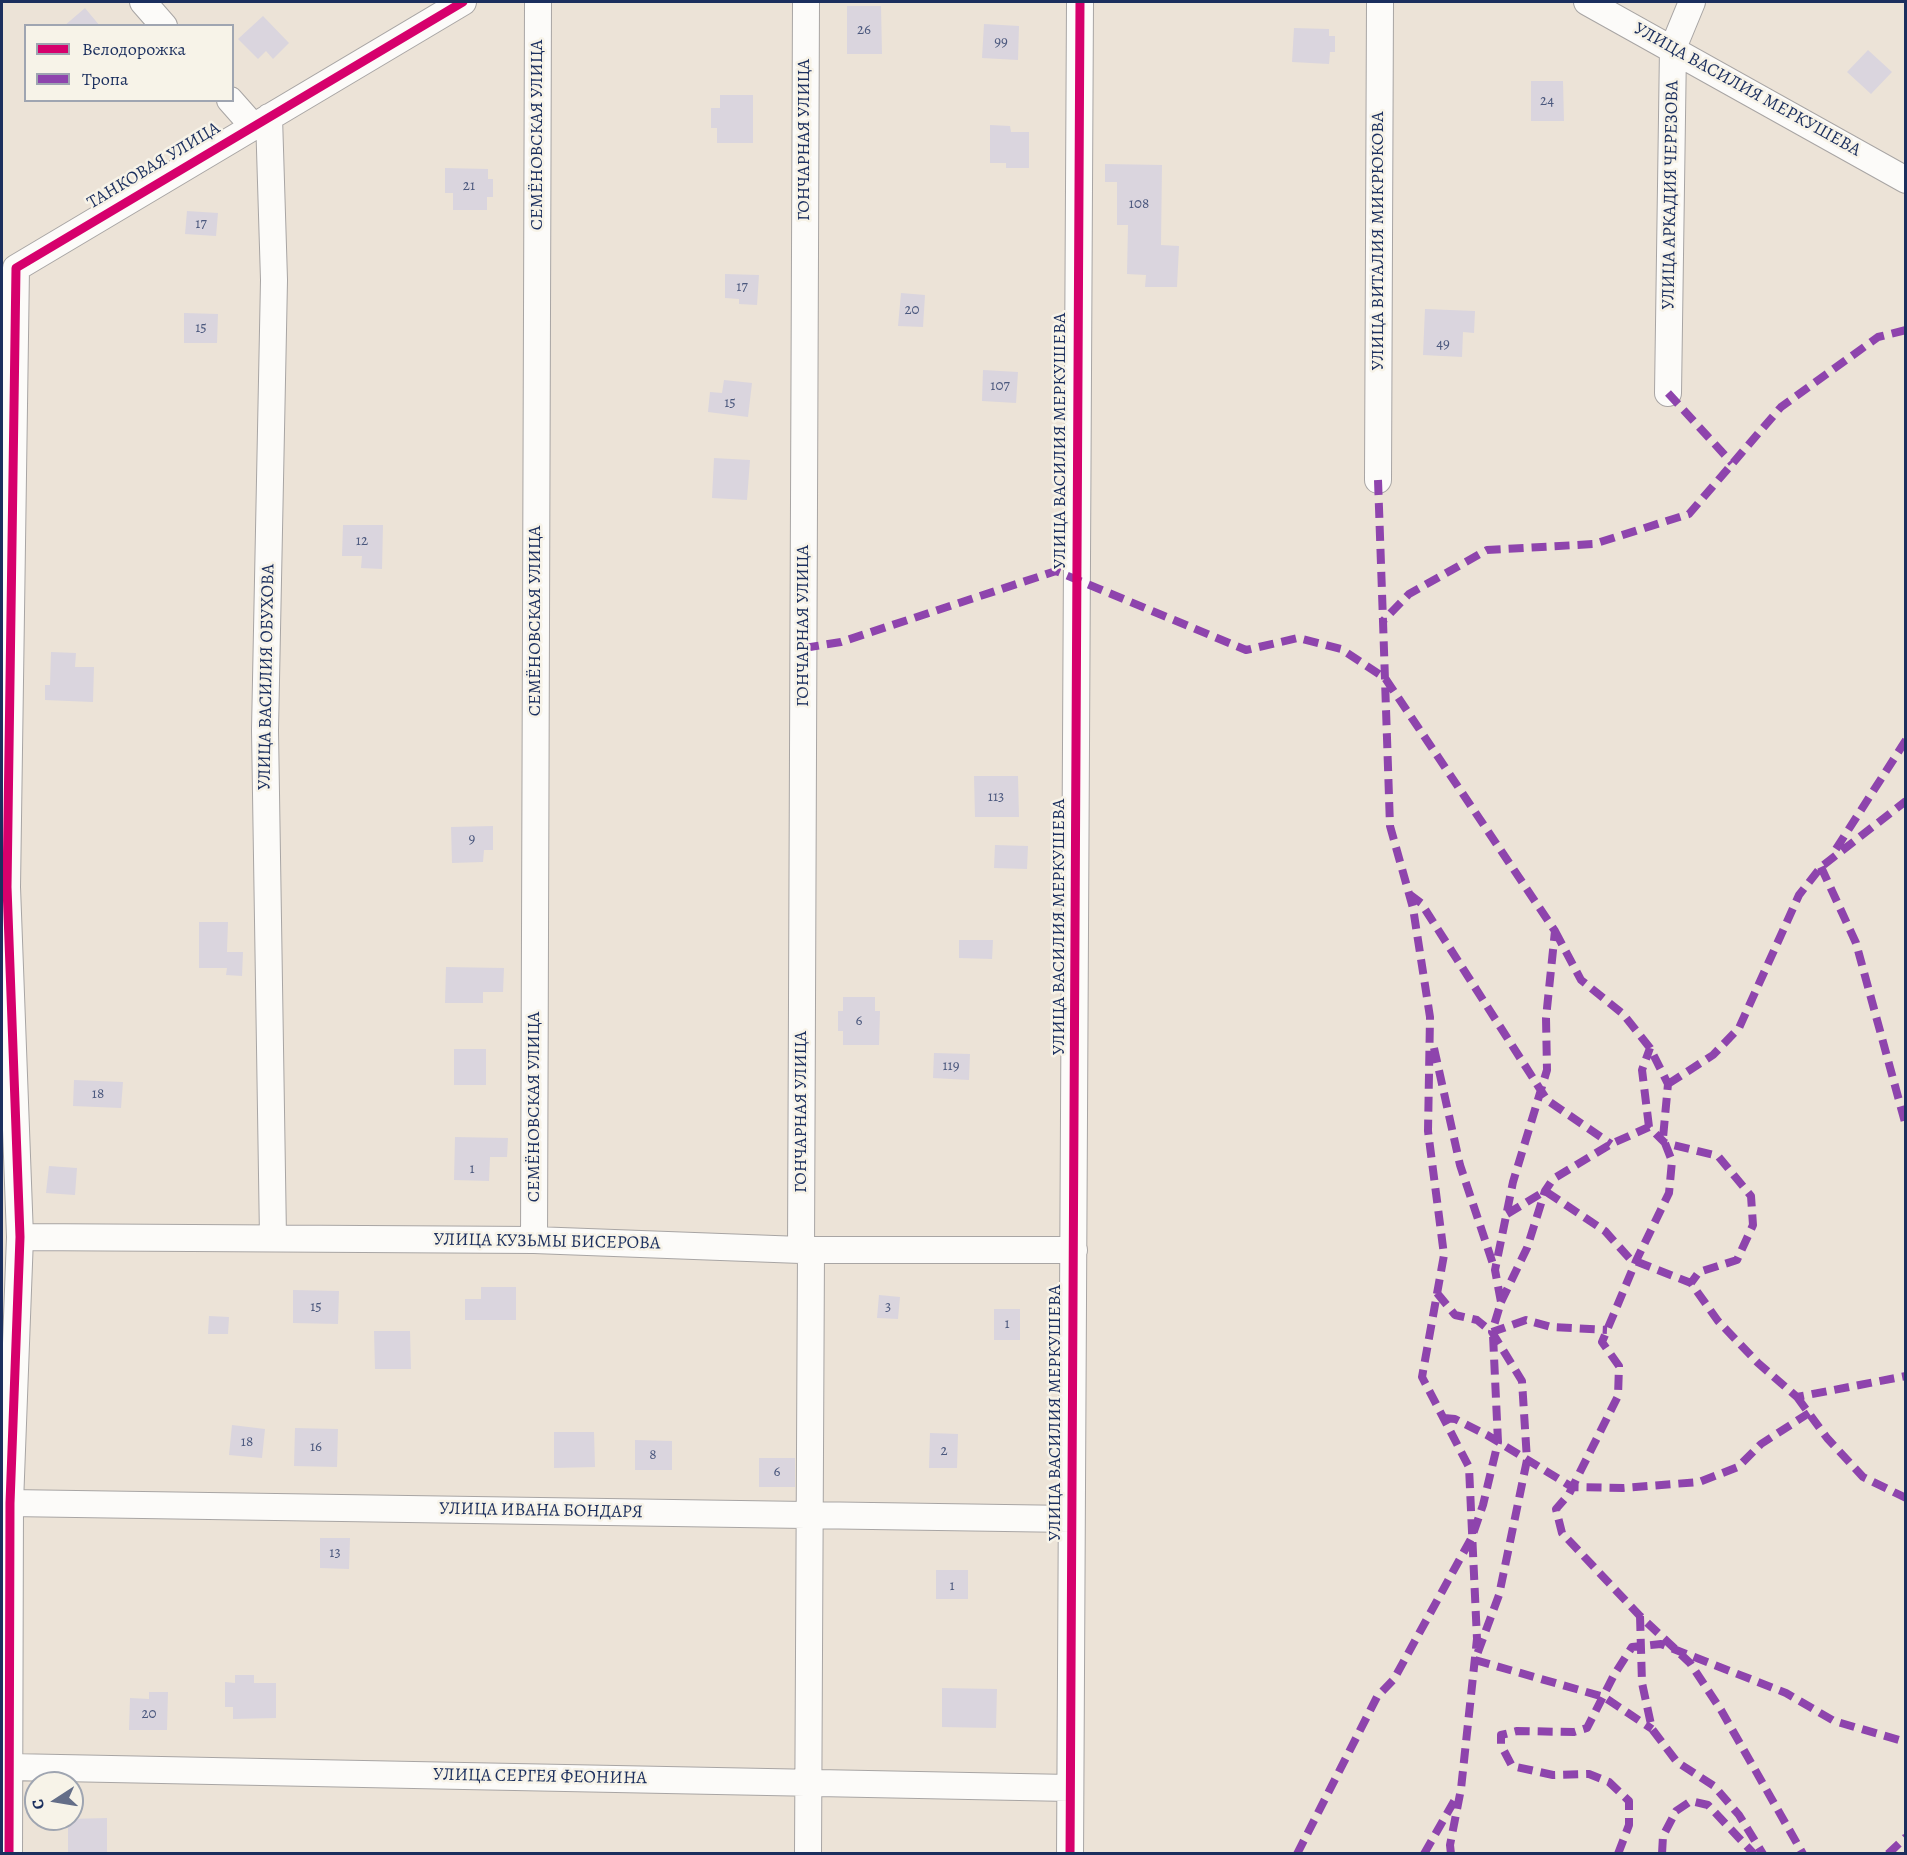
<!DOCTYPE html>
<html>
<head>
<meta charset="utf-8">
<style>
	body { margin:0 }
	#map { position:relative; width:1907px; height:1855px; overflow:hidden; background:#ece3d7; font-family:Alegreya,serif }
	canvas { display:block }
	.frame { position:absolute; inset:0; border:3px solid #1b2f5e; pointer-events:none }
	.legend { position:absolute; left:24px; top:24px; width:210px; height:78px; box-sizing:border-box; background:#f7f3e8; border:2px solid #9fa5b1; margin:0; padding:8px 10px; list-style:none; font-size:18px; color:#1b2f5e }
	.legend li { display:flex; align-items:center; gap:12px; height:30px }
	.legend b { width:30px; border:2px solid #9fa5b1 }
	.north { position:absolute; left:24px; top:1771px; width:60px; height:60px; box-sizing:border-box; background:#f7f3e8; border:2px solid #9fa5b1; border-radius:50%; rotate:258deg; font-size:16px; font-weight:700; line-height:24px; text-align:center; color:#1b2f5e }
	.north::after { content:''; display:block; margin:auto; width:21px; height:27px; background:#646e88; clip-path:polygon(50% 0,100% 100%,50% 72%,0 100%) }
</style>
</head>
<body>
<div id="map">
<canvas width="1907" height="1855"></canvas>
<div class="frame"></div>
<ul class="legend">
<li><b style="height:8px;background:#d6006c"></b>Велодорожка</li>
<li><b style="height:8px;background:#8e44ad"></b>Тропа</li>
</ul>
<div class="north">С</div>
</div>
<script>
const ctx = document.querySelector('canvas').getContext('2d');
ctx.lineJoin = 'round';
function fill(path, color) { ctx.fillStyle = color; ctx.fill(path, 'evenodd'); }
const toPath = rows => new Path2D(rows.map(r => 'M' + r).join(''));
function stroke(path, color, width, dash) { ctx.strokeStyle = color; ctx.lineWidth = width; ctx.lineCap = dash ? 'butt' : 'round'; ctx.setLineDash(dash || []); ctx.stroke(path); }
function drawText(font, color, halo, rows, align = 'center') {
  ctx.font = font + ' Alegreya,serif'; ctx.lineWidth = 5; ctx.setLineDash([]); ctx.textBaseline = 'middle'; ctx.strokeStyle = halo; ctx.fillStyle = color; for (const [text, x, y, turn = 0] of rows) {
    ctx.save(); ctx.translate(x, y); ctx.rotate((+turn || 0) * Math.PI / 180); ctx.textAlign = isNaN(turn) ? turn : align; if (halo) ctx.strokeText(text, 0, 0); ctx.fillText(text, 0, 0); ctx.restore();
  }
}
fill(toPath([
	[847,6,881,6,882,54,847,54],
	[85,8,100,26,64,26],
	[263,16,289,43,273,59,266,51,258,59,238,39],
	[984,24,1019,26,1018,60,982,58],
	[1294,28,1329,29,1329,36,1335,36,1335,52,1330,52,1329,64,1292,62],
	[1868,50,1892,72,1871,94,1847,72],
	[1531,81,1563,81,1564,121,1531,121],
	[720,95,753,95,753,143,717,143,717,128,711,128,711,108,720,108],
	[990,125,1010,126,1011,132,1029,132,1029,168,1006,168,1006,163,990,163],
	[1105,164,1162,165,1161,245,1179,246,1177,287,1145,287,1146,275,1127,274,1128,225,1117,225,1117,182,1105,182],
	[445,168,488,169,488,179,493,179,493,197,487,197,487,210,453,210,453,193,445,193],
	[187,211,218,213,216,236,185,234],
	[725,274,759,275,757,305,739,304,739,299,725,298],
	[901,293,925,295,923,327,898,326],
	[1425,309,1475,311,1474,333,1463,332,1462,357,1423,355],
	[184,313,218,314,217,343,184,343],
	[983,370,1018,372,1016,403,982,401],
	[724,380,752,383,748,417,708,412,710,392,722,393],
	[714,458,750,460,747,500,712,498],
	[343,525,383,525,382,569,361,568,362,556,342,556],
	[51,652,76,653,75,667,94,667,93,702,45,700,45,685,50,685],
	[974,776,1018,776,1019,817,975,817],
	[493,826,493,850,484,850,483,862,452,863,451,827],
	[995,845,1028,846,1027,869,994,868],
	[199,922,228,922,227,952,243,952,242,976,226,975,227,968,199,968],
	[959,940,993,940,992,959,959,958],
	[446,967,504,968,503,992,483,992,483,1003,445,1003],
	[843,997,875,997,875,1011,880,1011,879,1045,843,1045,843,1031,838,1031,838,1011,843,1011],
	[454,1049,486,1049,486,1085,454,1085],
	[934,1053,970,1054,969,1080,933,1078],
	[74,1080,123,1082,121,1108,73,1106],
	[455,1137,508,1138,507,1157,490,1157,489,1181,454,1180],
	[49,1166,77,1168,75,1195,46,1193],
	[481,1287,516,1287,516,1320,465,1320,465,1299,481,1299],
	[293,1290,339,1291,338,1324,293,1323],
	[879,1295,900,1297,898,1319,877,1318],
	[994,1309,1020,1309,1020,1340,994,1340],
	[209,1316,229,1317,228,1334,208,1334],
	[374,1331,410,1331,411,1369,375,1369],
	[232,1425,265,1429,262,1458,229,1455],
	[295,1428,338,1429,337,1467,294,1466],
	[554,1432,594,1432,595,1467,554,1468],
	[930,1433,958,1434,957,1468,929,1468],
	[635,1440,672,1441,672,1470,635,1470],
	[759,1458,795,1458,795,1487,759,1487],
	[320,1538,350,1538,349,1569,320,1568],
	[936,1570,968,1570,968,1599,936,1599],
	[235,1675,254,1675,254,1683,276,1683,276,1718,233,1719,233,1707,225,1707,225,1682,235,1683],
	[942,1688,997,1689,996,1728,942,1727],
	[149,1692,168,1692,167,1730,129,1730,130,1698,149,1699],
	[107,1818,107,1854,68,1854,68,1819]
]), '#dad5de');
const minor = toPath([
	[143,2,164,26],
	[1587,2,1906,180],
	[230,100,253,126],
	[269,117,274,280,265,730,273,1238],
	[1668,393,1673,48,1692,2],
	[1378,480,1380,2],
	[20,1237,534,1240,801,1250,1074,1250],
	[534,1240,538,2],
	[801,1250,806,2],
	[10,1503,1071,1519],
	[10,1767,1070,1788],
	[9,1854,10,1503,20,1237,7,887,16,268,463,2],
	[808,1854,811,1250],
	[1070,1854,1080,2]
]);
stroke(minor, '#a8a5a4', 28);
stroke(minor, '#fcfbf9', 26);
stroke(toPath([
	[1668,393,1732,463],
	[1378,480,1383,621],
	[804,648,841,642,1056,571,1246,650,1298,638,1341,649,1385,678,1555,931,1546,1018,1547,1070,1513,1182,1495,1270,1501,1302,1492,1332,1522,1381,1527,1460,1499,1595,1475,1660,1604,1697,1652,1729],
	[1836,849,1906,740],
	[1821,867,1856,943,1906,1126],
	[1409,894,1421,903,1547,1100,1611,1144],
	[1555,931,1581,980,1623,1014,1650,1048,1668,1084,1663,1138,1672,1161,1669,1193,1636,1261,1602,1342,1619,1366,1618,1396,1569,1494,1556,1509,1562,1533,1640,1616,1690,1663,1721,1710,1803,1854],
	[1434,1048,1460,1165,1495,1270],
	[1668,1084,1713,1055,1739,1028,1799,895,1821,867,1906,801],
	[1649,1127,1642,1070,1650,1048],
	[1507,1214,1545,1191,1605,1231,1630,1259,1691,1283,1718,1321,1758,1363,1797,1397,1906,1376],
	[1437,1293,1455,1315,1477,1320,1492,1332,1526,1320,1551,1327,1607,1330],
	[1501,1302,1527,1248,1545,1191,1553,1179,1611,1144,1649,1127,1665,1143,1718,1156,1751,1196,1753,1225,1737,1260,1699,1272,1691,1283],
	[1797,1397,1827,1438,1863,1477,1906,1498],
	[1444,1418,1455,1419,1487,1435,1572,1487,1623,1488,1699,1482,1738,1467,1761,1444,1809,1413],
	[1640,1616,1642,1683,1652,1729,1677,1762,1714,1786,1739,1815,1763,1854],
	[1297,1854,1377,1697,1394,1679,1472,1537,1483,1505,1498,1442,1493,1335],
	[1424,1854,1457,1796],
	[1451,1854,1450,1845,1461,1789,1477,1639,1469,1467,1422,1377,1444,1255,1428,1131,1430,1017,1413,908,1390,826,1383,621,1409,594,1487,550,1594,544,1689,514,1781,407,1878,337,1906,330],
	[1618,1854,1629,1825,1629,1801,1609,1782,1589,1774,1553,1775,1512,1766,1501,1745,1501,1735,1517,1731,1574,1732,1587,1728,1614,1675,1632,1647,1661,1644,1786,1693,1834,1721,1906,1742],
	[1662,1854,1663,1836,1676,1811,1691,1801,1708,1805,1754,1854],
	[1888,1854,1906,1837]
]), '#8e44ad', 8, [15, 8]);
stroke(toPath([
	[9,1854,10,1503,20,1237,7,887,16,268,463,2],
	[1070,1854,1080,2]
]), '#d6006c', 9);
drawText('15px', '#4b587e', null, [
	["26",864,30],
	["99",1001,42],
	["24",1547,101],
	["21",469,186],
	["108",1139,204],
	["17",201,224],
	["17",742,287],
	["20",912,310],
	["15",201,328],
	["49",1443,344],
	["107",1000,386],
	["15",730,403],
	["12",362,541],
	["113",996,797],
	["9",472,839],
	["6",859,1021],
	["119",951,1066],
	["18",98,1094],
	["1",472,1169],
	["15",316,1307],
	["3",888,1307],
	["1",1007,1324],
	["18",247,1442],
	["16",316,1447],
	["2",944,1451],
	["8",653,1455],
	["6",777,1472],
	["13",335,1553],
	["1",952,1586],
	["20",149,1714]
]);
drawText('18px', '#1b2f5e', '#f7f3e8', [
	["УЛИЦА ВАСИЛИЯ МЕРКУШЕВА",1747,90,29],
	["СЕМЁНОВСКАЯ УЛИЦА",538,135,-90],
	["ГОНЧАРНАЯ УЛИЦА",805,140,-90],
	["ТАНКОВАЯ УЛИЦА",154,166,-31],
	["УЛИЦА АРКАДИЯ ЧЕРЕЗОВА",1671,195,-89],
	["УЛИЦА ВИТАЛИЯ МИКРЮКОВА",1379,241,-90],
	["УЛИЦА ВАСИЛИЯ МЕРКУШЕВА",1061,441,-90],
	["СЕМЁНОВСКАЯ УЛИЦА",536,621,-90],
	["ГОНЧАРНАЯ УЛИЦА",804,626,-90],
	["УЛИЦА ВАСИЛИЯ ОБУХОВА",267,677,-89],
	["УЛИЦА ВАСИЛИЯ МЕРКУШЕВА",1060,927,-90],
	["СЕМЁНОВСКАЯ УЛИЦА",535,1107,-90],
	["ГОНЧАРНАЯ УЛИЦА",802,1112,-90],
	["УЛИЦА КУЗЬМЫ БИСЕРОВА",547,1242,1],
	["УЛИЦА ВАСИЛИЯ МЕРКУШЕВА",1056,1413,-90],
	["УЛИЦА ИВАНА БОНДАРЯ",541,1511,1],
	["УЛИЦА СЕРГЕЯ ФЕОНИНА",540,1777,1]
]);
</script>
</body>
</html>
